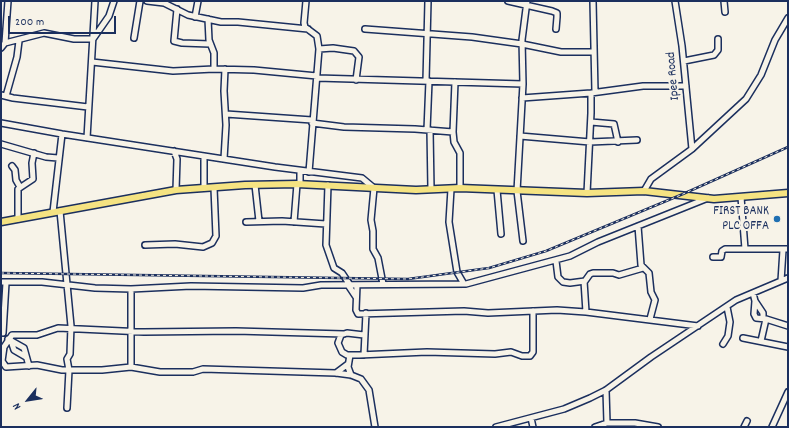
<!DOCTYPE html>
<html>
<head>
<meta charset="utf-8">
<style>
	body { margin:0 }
	#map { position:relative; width:789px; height:428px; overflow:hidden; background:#f7f3e8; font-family:Dekko,sans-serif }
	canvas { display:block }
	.frame { position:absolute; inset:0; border:2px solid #1b2f5e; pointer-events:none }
	.north { position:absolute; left:8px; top:380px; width:40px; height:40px; -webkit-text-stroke:3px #f7f3e8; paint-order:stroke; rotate:240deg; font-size:11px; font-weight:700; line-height:16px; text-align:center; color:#1b2f5e }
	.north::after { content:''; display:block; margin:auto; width:14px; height:18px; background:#1b2f5e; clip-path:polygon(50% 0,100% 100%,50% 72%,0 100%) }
	.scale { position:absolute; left:8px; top:16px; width:108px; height:18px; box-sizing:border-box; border:2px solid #1b2f5e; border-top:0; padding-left:5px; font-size:12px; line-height:14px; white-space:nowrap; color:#1b2f5e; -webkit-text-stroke:3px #f7f3e8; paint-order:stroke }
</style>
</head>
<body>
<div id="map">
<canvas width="789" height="428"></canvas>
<div class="frame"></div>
<div class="north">N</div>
<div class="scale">200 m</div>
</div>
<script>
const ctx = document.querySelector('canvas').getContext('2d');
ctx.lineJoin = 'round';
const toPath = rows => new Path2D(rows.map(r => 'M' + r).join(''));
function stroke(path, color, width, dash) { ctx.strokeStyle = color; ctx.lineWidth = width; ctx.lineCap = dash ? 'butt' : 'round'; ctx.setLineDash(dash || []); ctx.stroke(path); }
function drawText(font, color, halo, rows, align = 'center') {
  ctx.font = font + ' Dekko,sans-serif'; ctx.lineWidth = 4; ctx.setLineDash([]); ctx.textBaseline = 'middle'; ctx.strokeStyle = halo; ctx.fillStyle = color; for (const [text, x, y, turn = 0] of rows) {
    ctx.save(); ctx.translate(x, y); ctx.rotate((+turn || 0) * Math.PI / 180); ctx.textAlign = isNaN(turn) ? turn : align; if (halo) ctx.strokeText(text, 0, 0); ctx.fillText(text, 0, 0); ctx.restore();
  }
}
const minor = toPath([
	[147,1,164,3,188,15,221,22,238,22,308,29],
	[306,1,304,23,305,27,317,36,319,49,309,172],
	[508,1,552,11,557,13,557,17,556,29],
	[593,1,595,92],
	[675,1,682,46,692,149],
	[724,1,725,12],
	[177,9,174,41,182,43,210,44],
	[195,17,198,1],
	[208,19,209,40,214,53,214,69],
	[365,29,472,37,522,44,561,52,593,52],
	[134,38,140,1],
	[5,43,8,1],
	[1,48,5,43,44,33,74,39,93,39,109,16,114,1],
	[319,49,333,48,354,51,359,57,356,80],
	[684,61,714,55,718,50,718,39],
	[92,62,173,71,214,69,254,70,317,76],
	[317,78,523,84],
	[426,81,428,1],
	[455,82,453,132,454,142,460,153,460,188],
	[1,95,13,98,88,107],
	[6,96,17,57,19,41],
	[522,98,591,93,643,86,686,86],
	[226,114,312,120],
	[591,122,614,124,618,142],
	[1,123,62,134,275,167,362,178,374,188,371,220,373,231,373,249,378,258,383,284],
	[312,123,344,127,415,129,453,132],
	[427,130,429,81],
	[430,130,431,189],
	[520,136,590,142,637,140],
	[87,138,95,1],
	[1,144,46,157,58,158],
	[174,151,177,159,176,190],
	[224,159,226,125,224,91,225,69],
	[12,166,15,170,16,180,20,187],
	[300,184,300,171],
	[255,185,259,221],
	[328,185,326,245,334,268,342,273,350,285],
	[204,188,204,156],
	[451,189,449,222,457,272,464,284],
	[497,190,501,234],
	[644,191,651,179,692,149,746,99,761,75,775,40,788,18],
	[587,193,591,113,591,93],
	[741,197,745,249],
	[60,211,71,326,70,354,67,359,69,370,67,408],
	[53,212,62,134],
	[18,219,18,189,33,179,32,163,34,153],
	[246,222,282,221,326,224],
	[294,222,297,184],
	[638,226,641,265,649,273,651,292,655,300,650,319],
	[523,241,517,191,523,84,522,40,527,1],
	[145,245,175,244,203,247,212,243,216,236,214,188],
	[713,257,721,257,722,251,725,249,788,249],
	[556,261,558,277,563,282,570,283,585,281,590,274,593,273,613,273,619,275,643,268],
	[584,281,586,312],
	[781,281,783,250],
	[1,282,42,282,95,288,131,289,191,286,303,288,321,285,466,284,570,256,598,242,708,198],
	[348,285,356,297],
	[357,285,356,310,358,314,464,311,488,313,557,310,586,312,698,326],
	[753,293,755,301,763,313,763,318],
	[755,301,754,314,756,318,766,319,788,326],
	[3,333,6,283],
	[344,334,236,331,144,332,58,328,37,335,12,335,4,347,2,361,6,367,37,365,62,370,102,370,131,367,160,372,193,372,203,369,336,373,351,375,361,379,369,390,375,427],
	[364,335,347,333,341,335,338,343,342,352,347,355,359,355,427,352,495,354,511,352,522,356,530,356,533,352,533,311],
	[743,338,788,347],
	[8,339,24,348,29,366],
	[11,341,14,350,26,357],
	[761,341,766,319],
	[723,344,728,336,730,322,727,307],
	[350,355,348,367,351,375],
	[364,355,366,313],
	[131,367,131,289],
	[336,373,348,364],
	[606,390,607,423,635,423,658,427],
	[531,418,533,427],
	[496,427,564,409,590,398,606,390,651,357,736,300,788,278],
	[595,427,607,423],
	[744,427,747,421],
	[772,427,788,392]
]);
const major = toPath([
	[1,222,176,190,245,185,297,184,416,190,460,188,587,193,644,191,714,199,788,193]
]);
stroke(minor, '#1b2f5e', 8);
stroke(major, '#1b2f5e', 9);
stroke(minor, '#f7f3e8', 5);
stroke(major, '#f5e382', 6);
const rail = toPath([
	[1,273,408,279,489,268,546,251,683,194,788,147]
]);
stroke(rail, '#1b2f5e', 2.5);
stroke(rail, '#f7f3e8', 1, [3]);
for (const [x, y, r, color] of [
	[777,219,4,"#1f6fb2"]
]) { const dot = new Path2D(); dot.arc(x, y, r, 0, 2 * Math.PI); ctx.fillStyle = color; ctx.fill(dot); stroke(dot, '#f7f3e8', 1.5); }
drawText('13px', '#1b2f5e', '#f7f3e8', [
	["Ipee Road",674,76,-95]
]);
drawText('13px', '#1b2f5e', '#f7f3e8', [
	["FIRST BANK",769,212],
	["PLC OFFA",769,227]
], 'right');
</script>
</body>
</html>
